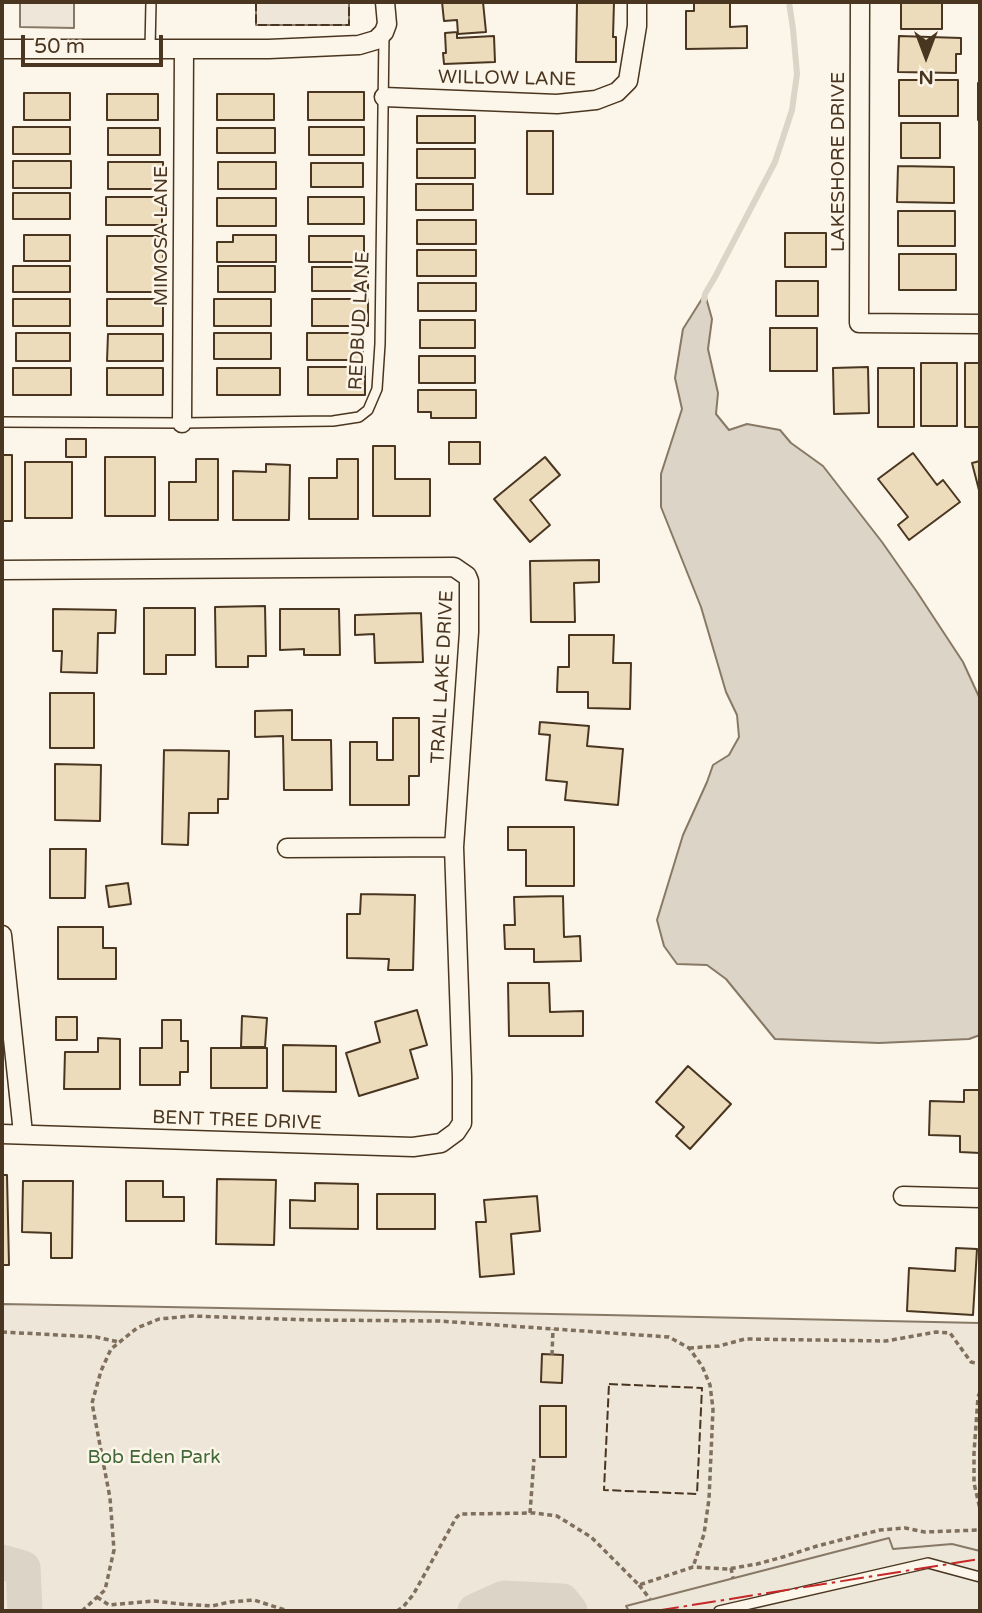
<!DOCTYPE html>
<html>
<head>
<meta charset="utf-8">
<style>
	body { margin:0 }
	#map { position:relative; width:982px; height:1613px; overflow:hidden; background:#fbf6e9; font-family:"Varela Round",sans-serif }
	canvas { display:block }
	.frame { position:absolute; inset:0; border:4px solid #4a3520; pointer-events:none }
	.north { position:absolute; left:891px; top:21px; width:70px; height:70px; -webkit-text-stroke:5px #fbf6e9; paint-order:stroke; rotate:180deg; font-size:19px; font-weight:700; line-height:28px; text-align:center; color:#4a3520 }
	.north::after { content:''; display:block; margin:auto; width:24px; height:32px; background:#4a3520; clip-path:polygon(50% 0,100% 100%,50% 72%,0 100%) }
	.scale { position:absolute; left:21px; top:35px; width:142px; height:32px; box-sizing:border-box; border:4px solid #4a3520; border-top:0; padding-left:9px; font-size:21px; line-height:24px; white-space:nowrap; color:#4a3520; -webkit-text-stroke:5px #fbf6e9; paint-order:stroke }
</style>
</head>
<body>
<div id="map">
<canvas width="982" height="1613"></canvas>
<div class="frame"></div>
<div class="north">N</div>
<div class="scale">50 m</div>
</div>
<script>
const ctx = document.querySelector('canvas').getContext('2d');
ctx.lineJoin = 'round';
function fill(path, color) { ctx.fillStyle = color; ctx.fill(path, 'evenodd'); }
const toPath = rows => new Path2D(rows.map(r => 'M' + r).join(''));
function stroke(path, color, width, dash) { ctx.strokeStyle = color; ctx.lineWidth = width; ctx.lineCap = dash ? 'butt' : 'round'; ctx.setLineDash(dash || []); ctx.stroke(path); }
function drawText(font, color, halo, rows, align = 'center') {
  ctx.font = font + ' "Varela Round",sans-serif'; ctx.lineWidth = 5; ctx.setLineDash([]); ctx.textBaseline = 'middle'; ctx.strokeStyle = halo; ctx.fillStyle = color; for (const [text, x, y, turn = 0] of rows) {
    ctx.save(); ctx.translate(x, y); ctx.rotate((+turn || 0) * Math.PI / 180); ctx.textAlign = isNaN(turn) ? turn : align; if (halo) ctx.strokeText(text, 0, 0); ctx.fillText(text, 0, 0); ctx.restore();
  }
}
const green = toPath([
	[20,2,74,2,74,28,20,27,20,2],
	[256,2,349,2,349,25,256,25,256,2],
	[2,1304,606,1315,980,1323,980,1611,2,1611,2,1304]
]);
fill(green, '#ede6d9');
stroke(green, '#887966', 2);
const parking = toPath([
	[889,1538,893,1549,952,1544,980,1551,980,1611,629,1611,626,1606,889,1538]
]);
fill(parking, '#ede7d9');
stroke(parking, '#887966', 2);
const water = toPath([
	[705,294,712,319,708,349,718,393,716,414,729,430,747,424,780,430,791,443,823,466,882,542,917,592,963,662,980,699,980,1035,969,1039,879,1043,775,1039,726,979,707,965,677,964,664,946,657,920,683,835,707,782,713,765,729,755,739,737,737,715,726,692,701,607,661,507,661,474,682,409,675,378,683,329,705,294]
]);
fill(water, '#dcd4c6');
stroke(water, '#887966', 2);
stroke(toPath([
	[704,300,705,294,715,277,775,162,792,110,797,74,793,29,789,2]
]), '#dcd4c6', 6);
stroke(toPath([
	[2,1562,23,1568,25,1611],
	[475,1611,504,1598,562,1601,570,1611]
]), '#dcd4c6', 35);
const building = toPath([
	[442,2,483,2,486,32,458,34,457,20,444,21,442,2],
	[577,2,614,2,613,37,616,37,616,62,576,62,577,2],
	[694,2,730,2,730,27,747,26,747,48,686,49,686,11,694,11,694,2],
	[901,2,942,2,942,29,901,29,901,2],
	[457,32,457,38,494,36,495,62,444,64,443,53,446,53,445,33,457,32],
	[899,36,961,38,961,54,956,54,956,73,898,72,899,36],
	[899,80,958,80,958,116,899,116,899,80],
	[978,83,980,83,980,120,978,120,978,83],
	[308,92,364,92,364,120,308,120,308,92],
	[24,93,70,93,70,120,24,120,24,93],
	[107,94,158,94,158,120,107,120,107,94],
	[217,94,274,94,274,120,217,120,217,94],
	[417,116,475,116,475,143,417,143,417,116],
	[901,123,940,123,940,158,901,158,901,123],
	[13,127,70,127,70,154,13,154,13,127],
	[309,127,364,127,364,155,309,155,309,127],
	[108,128,160,128,160,155,108,155,108,128],
	[217,128,275,128,275,153,217,153,217,128],
	[527,131,553,131,553,194,527,194,527,131],
	[417,149,475,149,475,178,417,178,417,149],
	[13,161,71,161,71,188,13,188,13,161],
	[108,162,163,162,163,189,108,189,108,162],
	[218,162,276,162,276,189,218,189,218,162],
	[311,163,363,163,363,187,311,187,311,163],
	[898,166,954,167,954,203,897,202,898,166],
	[416,184,473,184,473,210,416,210,416,184],
	[13,193,70,193,70,219,13,219,13,193],
	[106,197,162,197,162,225,106,225,106,197],
	[308,197,364,197,364,224,308,224,308,197],
	[217,198,276,198,276,226,217,226,217,198],
	[898,211,955,211,955,246,898,246,898,211],
	[417,220,476,220,476,244,417,244,417,220],
	[785,233,826,233,826,267,785,267,785,233],
	[24,235,70,235,70,261,24,261,24,235],
	[233,235,276,235,276,262,217,262,217,242,233,242,233,235],
	[107,236,163,236,163,292,107,292,107,236],
	[309,236,364,236,364,262,309,262,309,236],
	[417,250,476,250,476,276,417,276,417,250],
	[899,254,956,254,956,290,899,290,899,254],
	[13,266,70,266,70,292,13,292,13,266],
	[218,266,275,266,275,292,218,292,218,266],
	[312,267,368,267,368,291,312,291,312,267],
	[776,281,818,281,818,316,776,316,776,281],
	[418,283,476,283,476,311,418,311,418,283],
	[13,299,70,299,70,326,13,326,13,299],
	[107,299,163,299,163,326,107,326,107,299],
	[214,299,271,299,271,326,214,326,214,299],
	[312,299,368,299,368,326,312,326,312,299],
	[420,320,475,320,475,348,420,348,420,320],
	[770,328,817,328,817,371,770,371,770,328],
	[16,333,70,333,70,361,16,361,16,333],
	[214,333,271,333,271,359,214,359,214,333],
	[307,333,363,333,363,360,307,360,307,333],
	[108,334,163,334,163,361,107,361,108,334],
	[419,356,475,356,475,383,419,383,419,356],
	[921,363,957,363,957,426,921,426,921,363],
	[965,363,980,363,980,427,965,427,965,363],
	[308,367,365,367,365,395,308,395,308,367],
	[868,367,869,413,834,414,833,368,868,367],
	[13,368,71,368,71,395,13,395,13,368],
	[107,368,163,368,163,395,107,395,107,368],
	[217,368,280,368,280,395,217,395,217,368],
	[878,368,914,368,914,427,878,427,878,368],
	[418,390,476,390,476,418,431,418,431,412,418,412,418,390],
	[66,439,86,439,86,457,66,457,66,439],
	[449,442,480,442,480,464,449,464,449,442],
	[373,446,395,446,395,479,430,479,430,516,373,516,373,446],
	[913,453,937,485,943,480,960,502,909,540,898,525,908,517,878,479,913,453],
	[2,455,12,455,12,521,2,521,2,455],
	[105,457,155,457,155,516,105,516,105,457],
	[545,457,560,475,530,500,550,525,530,542,494,499,545,457],
	[196,459,218,459,218,520,169,520,169,482,196,482,196,459],
	[337,459,358,459,358,519,309,519,309,478,337,478,337,459],
	[980,461,980,494,972,463,980,461],
	[25,462,72,462,72,518,25,518,25,462],
	[266,464,290,465,289,520,233,520,233,471,266,472,266,464],
	[599,560,599,582,574,583,575,622,531,622,530,561,599,560],
	[265,606,266,656,248,656,248,667,216,667,215,607,265,606],
	[144,608,195,608,195,655,166,655,166,674,144,674,144,608],
	[53,609,116,610,115,633,98,633,97,673,61,672,62,651,53,651,53,609],
	[280,609,339,609,340,655,304,655,304,649,280,650,280,609],
	[421,613,423,662,375,663,374,634,355,635,355,615,421,613],
	[569,635,614,635,613,663,631,663,630,709,588,708,588,692,557,692,558,667,569,667,569,635],
	[50,693,94,693,94,748,50,748,50,693],
	[292,710,292,740,331,740,332,790,284,790,283,736,255,737,255,711,292,710],
	[393,718,419,718,419,776,409,776,409,805,350,805,350,742,377,742,377,760,393,760,393,718],
	[540,722,589,726,587,746,623,749,618,805,565,800,567,782,546,780,550,735,539,734,540,722],
	[164,750,229,751,228,799,218,799,218,813,189,813,188,845,162,844,164,750],
	[55,764,101,765,100,821,55,820,55,764],
	[508,827,574,827,574,886,526,886,526,850,508,850,508,827],
	[50,849,86,849,85,898,50,898,50,849],
	[128,883,131,904,109,907,106,886,128,883],
	[361,894,415,895,413,970,388,970,389,959,347,958,347,914,360,914,361,894],
	[563,896,564,937,580,936,581,961,534,962,534,949,505,949,504,925,515,925,514,897,563,896],
	[58,927,103,927,103,948,116,948,116,979,58,979,58,927],
	[508,983,549,983,550,1012,583,1011,583,1036,509,1036,508,983],
	[417,1010,427,1045,410,1050,418,1078,359,1096,346,1053,380,1042,375,1022,417,1010],
	[242,1016,267,1018,265,1047,241,1047,242,1016],
	[56,1017,77,1017,77,1040,56,1040,56,1017],
	[162,1020,181,1020,181,1041,188,1041,188,1072,180,1072,180,1085,140,1085,140,1048,162,1048,162,1020],
	[98,1038,120,1039,120,1089,64,1089,65,1052,98,1052,98,1038],
	[283,1045,336,1046,336,1092,283,1091,283,1045],
	[211,1048,267,1048,267,1088,211,1088,211,1048],
	[688,1066,731,1104,690,1149,676,1136,684,1127,656,1102,688,1066],
	[964,1090,980,1090,980,1153,960,1152,960,1136,929,1135,930,1101,964,1102,964,1090],
	[2,1175,7,1175,9,1265,2,1265,2,1175],
	[217,1179,276,1180,274,1245,216,1244,217,1179],
	[23,1181,73,1181,72,1258,51,1258,51,1233,22,1232,23,1181],
	[126,1181,163,1181,163,1197,184,1197,184,1221,126,1221,126,1181],
	[315,1183,358,1184,358,1229,290,1228,290,1200,315,1201,315,1183],
	[377,1194,435,1194,435,1229,377,1229,377,1194],
	[537,1196,540,1231,511,1234,514,1274,480,1277,476,1222,486,1222,484,1200,537,1196],
	[956,1248,977,1249,973,1315,907,1311,909,1268,955,1271,956,1248],
	[542,1354,563,1355,562,1383,541,1382,542,1354],
	[540,1406,566,1406,566,1457,540,1457,540,1406]
]);
fill(building, '#ecdcbc');
stroke(building, '#4a3520', 2);
const lane = toPath([
	[150,49,151,2],
	[2,422,182,423,333,421,359,417,368,410,377,389,380,344,384,34],
	[719,1611,928,1563,980,1577]
]);
const street = toPath([
	[860,2,859,323,980,324],
	[2,49,269,49,359,45,376,40,384,32,387,24,385,2],
	[384,97,557,104,596,100,617,92,628,81,637,26,637,2],
	[182,423,184,49],
	[2,570,454,567,467,576,469,581,469,632,454,847,462,1077,462,1123,456,1132,441,1143,413,1147,2,1134],
	[287,848,454,847],
	[2,935,23,1133],
	[903,1196,980,1198]
]);
stroke(lane, '#4a3520', 12);
stroke(street, '#4a3520', 21);
stroke(toPath([
	[2,1332,96,1337,119,1342],
	[689,1348,719,1346,745,1339,886,1341,936,1332,950,1333,971,1362,980,1364],
	[552,1355,553,1329],
	[980,1392,978,1397,974,1453,974,1483,980,1509],
	[530,1513,534,1459],
	[731,1568,733,1578],
	[639,1585,650,1599],
	[97,1597,109,1605,154,1601,181,1604,212,1606,230,1602,254,1600,288,1611],
	[82,1611,105,1590,114,1550,110,1498,92,1403,101,1371,111,1349,137,1328,159,1319,192,1316,312,1320,439,1321,669,1337,689,1348,702,1366,710,1385,713,1409,709,1499,704,1534,693,1567],
	[397,1611,403,1607,413,1595,456,1518,460,1514,535,1513,557,1516,591,1537,639,1585,693,1567,728,1569,757,1564,783,1557,817,1546,880,1530,905,1528,925,1532,980,1530]
]), '#7f6f5c', 3.5, [5, 3.5]);
stroke(lane, '#fbf6e9', 9);
stroke(street, '#fbf6e9', 18);
stroke(toPath([
	[256,2,256,25,349,25,349,2],
	[609,1384,702,1388,697,1494,604,1490,609,1384]
]), '#4a3520', 2, [9, 3.5]);
stroke(toPath([
	[655,1611,980,1559]
]), '#c62828', 2, [24, 5, 3.5, 5]);
drawText('19px', '#4a3520', '#fbf6e9', [
	["WILLOW LANE",507,79,1],
	["LAKESHORE DRIVE",839,162,-90],
	["MIMOSA LANE",162,236,-90],
	["REDBUD LANE",360,321,-87],
	["TRAIL LAKE DRIVE",443,677,-87],
	["BENT TREE DRIVE",237,1121,2]
]);
drawText('19px', '#436837', '#fbf6e9', [
	["Bob Eden Park",154,1458]
]);
</script>
</body>
</html>
